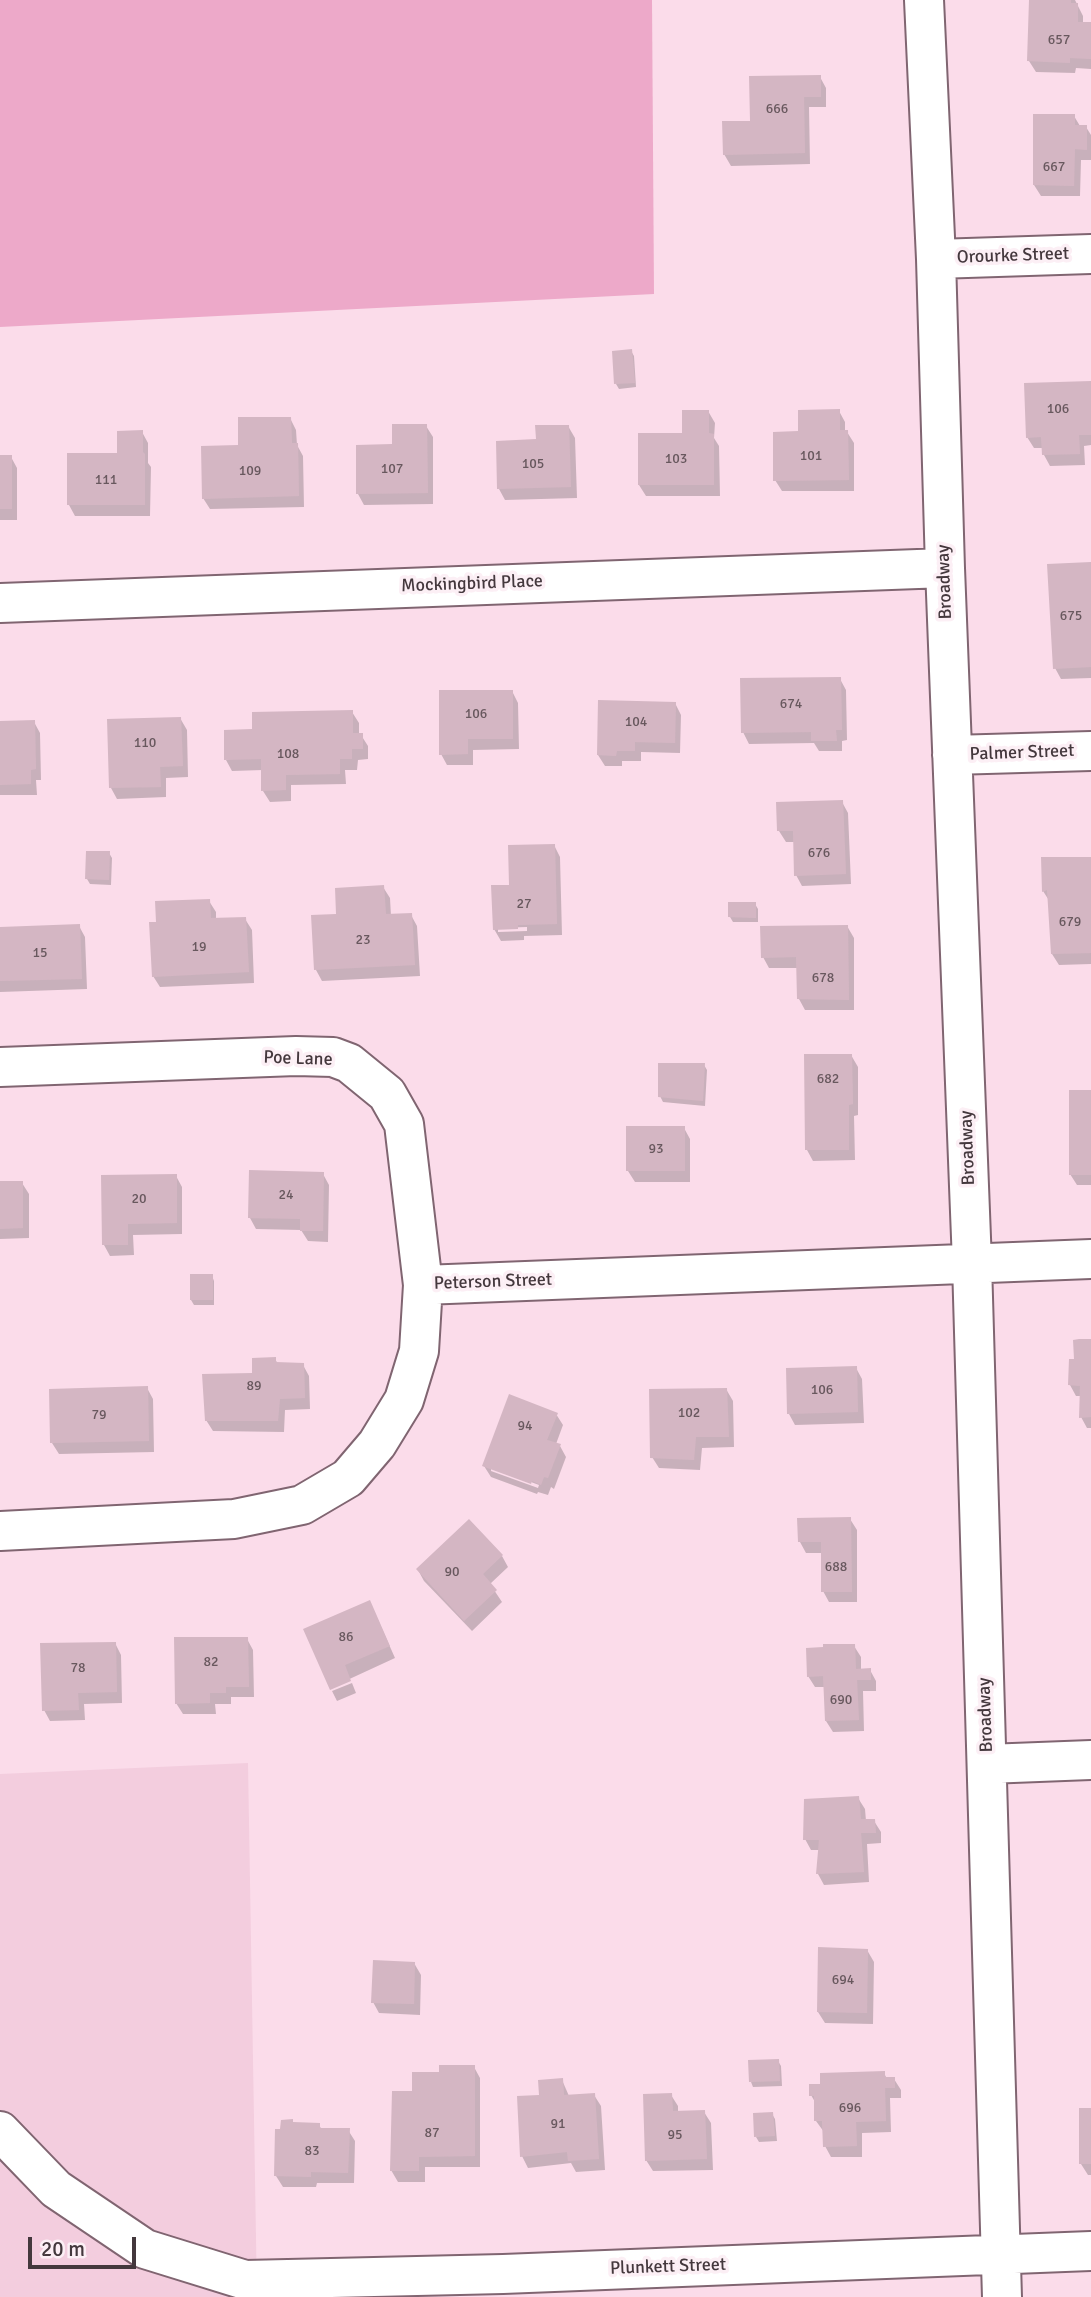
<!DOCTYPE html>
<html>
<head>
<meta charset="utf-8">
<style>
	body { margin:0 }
	#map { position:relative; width:1091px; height:2297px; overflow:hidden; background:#fbdcea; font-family:Signika,sans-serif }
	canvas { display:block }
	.scale { position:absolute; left:28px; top:2237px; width:108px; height:32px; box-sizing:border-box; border:4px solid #44383d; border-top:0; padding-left:9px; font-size:21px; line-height:24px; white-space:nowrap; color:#44383d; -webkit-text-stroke:5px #fceff5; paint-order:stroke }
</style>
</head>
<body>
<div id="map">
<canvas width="1091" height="2297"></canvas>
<div class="scale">20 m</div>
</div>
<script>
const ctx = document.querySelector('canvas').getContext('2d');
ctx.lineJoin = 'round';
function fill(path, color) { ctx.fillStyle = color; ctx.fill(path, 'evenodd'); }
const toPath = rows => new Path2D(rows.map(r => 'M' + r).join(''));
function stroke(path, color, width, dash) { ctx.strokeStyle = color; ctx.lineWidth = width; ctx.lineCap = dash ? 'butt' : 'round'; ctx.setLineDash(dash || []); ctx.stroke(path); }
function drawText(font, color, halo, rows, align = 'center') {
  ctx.font = font + ' Signika,sans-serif'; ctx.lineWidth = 7; ctx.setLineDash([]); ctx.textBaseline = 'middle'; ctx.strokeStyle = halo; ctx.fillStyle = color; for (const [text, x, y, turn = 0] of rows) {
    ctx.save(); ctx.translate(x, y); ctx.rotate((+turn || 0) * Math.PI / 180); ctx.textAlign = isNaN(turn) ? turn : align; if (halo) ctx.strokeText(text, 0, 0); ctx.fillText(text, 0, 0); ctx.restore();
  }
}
fill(toPath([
	[248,1763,257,2297,0,2297,0,1774]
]), '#f3cdde');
fill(toPath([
	[0,0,652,0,654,294,0,327]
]), '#eda9c9');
fill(toPath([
	[1030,0,1075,0,1083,16,1083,24,1091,24,1091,69,1076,68,1075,73,1036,72,1029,61],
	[820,77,826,88,826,107,809,107,810,164,731,166,724,154,752,122],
	[1074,116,1080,126,1086,127,1091,135,1091,160,1081,160,1080,196,1041,196,1034,185],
	[631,351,634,356,636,387,619,389,616,384],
	[1091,383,1091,445,1084,446,1085,465,1050,466,1044,455,1043,448,1034,448,1027,437],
	[708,411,715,423,714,438,719,446,720,496,646,496,639,485],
	[839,411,845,422,845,432,847,432,854,443,854,491,782,491,775,480,800,433],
	[290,418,296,430,297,445,303,456,304,507,210,509,203,498,240,447],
	[426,426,433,437,433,504,364,505,358,494,394,446],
	[568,426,575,438,577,498,505,500,499,489],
	[142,432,148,443,148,463,151,467,150,516,75,516,69,505],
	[0,457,11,457,17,468,17,520,0,520],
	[1091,564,1091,678,1061,679,1055,668],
	[840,679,846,690,847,740,842,741,842,751,819,751,814,743,749,744,743,732],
	[512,691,518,703,519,749,473,750,473,765,447,765,441,754],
	[675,703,681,715,680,753,641,752,641,761,622,761,622,766,605,766,598,755],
	[352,712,359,723,359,735,361,735,368,746,368,759,358,760,357,770,345,770,346,784,291,785,291,801,270,802,263,791,263,770,232,771,226,760],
	[180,718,187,730,188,777,166,778,166,797,117,799,111,788],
	[34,722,40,733,41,780,36,780,37,795,0,795,0,723],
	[842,802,848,813,851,884,802,886,796,875,795,842,786,842,779,831],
	[554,845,560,857,562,935,524,936,524,940,501,941,494,929,510,886],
	[527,927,527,931,498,932,498,928],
	[109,853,112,858,111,885,90,884,87,879],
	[1091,858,1091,964,1059,965,1052,954,1050,902,1043,891],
	[383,887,390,898,391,916,411,915,417,926,420,976,322,981,316,970,338,916],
	[209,901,216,912,216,920,245,919,252,930,254,983,160,987,153,976,158,924],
	[755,904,758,909,758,922,733,922,730,917],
	[79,926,85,937,87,989,0,992,0,929],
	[847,926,854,938,854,1010,805,1010,799,999,798,968,769,968,763,957],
	[851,1055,858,1067,858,1115,854,1116,855,1160,813,1161,807,1150],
	[704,1065,707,1070,705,1106,663,1102,660,1096],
	[1091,1092,1091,1185,1077,1185,1070,1174],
	[684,1128,690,1139,690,1182,635,1182,628,1171],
	[323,1174,329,1185,328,1242,308,1241,301,1230,256,1229,250,1218],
	[176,1176,182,1187,182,1234,133,1235,134,1255,110,1256,104,1245],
	[0,1183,22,1183,29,1194,29,1238,0,1239],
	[212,1276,214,1281,214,1305,194,1305,191,1300],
	[1091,1341,1091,1428,1087,1428,1081,1417,1081,1396,1076,1396,1070,1385,1075,1361],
	[275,1359,278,1364,303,1365,309,1376,310,1409,285,1410,284,1432,213,1431,206,1420,253,1375],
	[856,1368,862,1379,864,1423,795,1425,789,1414],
	[147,1388,153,1399,154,1452,59,1454,52,1443],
	[726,1389,733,1401,734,1447,702,1448,700,1470,659,1468,652,1457],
	[556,1414,563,1425,556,1444,560,1446,566,1457,554,1489,551,1487,548,1495,538,1492,537,1494,491,1477,484,1466],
	[491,1467,539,1485,538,1488,491,1471],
	[850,1519,857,1530,857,1602,829,1602,823,1591,822,1553,806,1553,800,1542],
	[502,1556,508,1567,490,1584,502,1602,472,1631,424,1581,418,1570],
	[375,1613,395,1658,330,1688],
	[247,1639,253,1650,254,1697,231,1697,231,1704,215,1704,216,1714,183,1714,176,1703],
	[115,1643,121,1655,122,1703,84,1704,85,1720,50,1721,44,1710],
	[854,1646,861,1657,861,1670,870,1670,876,1681,876,1691,863,1691,864,1731,833,1732,826,1721,825,1687,815,1687,808,1676],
	[352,1683,356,1693,337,1701,332,1691],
	[858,1798,865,1809,866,1821,874,1821,881,1832,881,1843,867,1844,869,1882,824,1885,818,1874,819,1850,811,1850,805,1839],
	[867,1950,874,1962,873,2024,825,2023,818,2012],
	[414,1963,421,1975,420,2015,379,2013,373,2002],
	[778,2061,781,2066,782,2086,753,2087,751,2082],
	[474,2067,480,2078,480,2167,425,2167,425,2182,398,2182,391,2170,414,2093,441,2074],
	[884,2073,887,2079,894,2079,901,2090,901,2098,890,2098,891,2132,862,2133,862,2157,831,2157,825,2146,824,2132,816,2121,815,2102,811,2095],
	[562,2080,569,2096,594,2095,601,2106,605,2170,576,2172,571,2163,528,2168,522,2156,541,2096],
	[671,2095,678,2106,678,2112,704,2112,711,2123,713,2170,653,2171,646,2160],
	[1091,2110,1091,2175,1088,2175,1081,2164],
	[772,2114,775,2119,777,2141,759,2142,756,2137],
	[319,2125,322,2130,348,2130,355,2141,354,2183,317,2183,316,2187,283,2187,276,2176]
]), '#0003');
fill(toPath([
	[1029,0,1071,0,1071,3,1078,3,1078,22,1091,22,1091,59,1070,58,1070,63,1027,61],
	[821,75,821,97,804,97,805,153,723,155,722,121,750,121,749,76],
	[1033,114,1075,114,1075,125,1087,125,1087,150,1075,149,1074,186,1033,185],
	[632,349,635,383,614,384,612,351],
	[1091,381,1091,435,1079,435,1080,454,1042,455,1041,437,1026,438,1024,383],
	[840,409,840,430,848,430,849,480,773,481,773,432,798,431,798,410],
	[682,410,709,410,709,433,714,434,714,485,638,485,638,433,682,433],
	[238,417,291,417,292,443,298,443,299,496,202,499,201,446,238,445],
	[392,424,427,424,428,493,356,494,356,445,392,444],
	[535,425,569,425,571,487,497,489,496,441,536,439],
	[143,430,143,452,145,454,145,505,67,505,67,453,117,453,117,431],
	[0,455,12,455,12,509,0,509],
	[1091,562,1091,667,1053,669,1047,564],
	[841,677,842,730,836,730,837,741,811,741,811,732,741,733,740,678],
	[439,690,513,690,513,739,468,739,468,754,439,755],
	[598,700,676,702,675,743,635,742,635,751,617,751,616,756,597,755],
	[353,710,353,733,363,733,363,749,352,749,352,759,340,759,340,774,286,775,286,790,261,791,261,759,224,760,224,730,252,729,252,712],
	[181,717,183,766,160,767,161,787,109,788,107,719],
	[35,720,36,769,31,770,31,784,0,785,0,721],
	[843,800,846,874,794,876,793,831,777,831,776,802],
	[555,844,557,924,518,925,518,929,493,930,491,885,509,885,508,845],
	[86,851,110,851,109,880,85,879],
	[1041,857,1091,857,1091,953,1051,954,1047,890,1042,892],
	[384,885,386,914,412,913,415,965,314,970,311,915,336,914,335,888],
	[210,899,211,918,246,917,249,972,152,977,149,922,156,922,155,901],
	[728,902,756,902,756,918,728,917],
	[80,924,82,979,0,981,0,927],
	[848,925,849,1000,797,999,796,957,761,958,760,926],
	[804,1054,852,1054,853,1104,849,1105,849,1150,805,1150],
	[658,1063,705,1063,703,1101,658,1097],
	[1069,1090,1091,1090,1091,1175,1069,1175],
	[626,1126,685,1126,685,1171,626,1171],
	[249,1170,324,1172,323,1231,300,1231,300,1219,248,1218],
	[177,1174,177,1223,128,1224,128,1245,102,1245,101,1175],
	[0,1181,23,1181,23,1228,0,1229],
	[190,1274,213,1274,213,1300,190,1300],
	[1079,1339,1091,1339,1091,1417,1079,1418,1080,1386,1068,1385,1069,1359,1074,1359,1073,1340],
	[276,1357,276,1362,304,1363,305,1398,280,1399,278,1421,205,1421,202,1374,252,1373,252,1358],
	[857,1366,858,1412,787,1414,786,1368],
	[148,1386,149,1441,50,1443,49,1389],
	[727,1388,729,1437,696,1437,694,1460,650,1458,649,1389],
	[509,1394,558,1413,547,1440,561,1444,548,1478,544,1477,541,1485,532,1481,531,1484,482,1466],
	[851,1517,852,1592,821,1592,821,1542,798,1542,797,1518],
	[469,1519,503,1555,483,1574,497,1590,464,1621,416,1569],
	[370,1600,390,1646,345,1665,351,1681,330,1690,303,1629],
	[174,1637,248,1637,249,1687,226,1687,226,1693,210,1693,210,1703,175,1704],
	[116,1642,117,1692,78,1693,79,1710,42,1711,40,1643],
	[823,1644,855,1644,856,1669,871,1668,871,1680,857,1680,859,1720,825,1721,823,1676,807,1677,806,1648,823,1647],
	[859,1796,861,1819,875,1819,876,1833,861,1833,864,1872,816,1874,819,1840,803,1840,804,1799],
	[818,1947,868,1949,867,2013,817,2012],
	[373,1960,415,1962,414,2004,371,2003],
	[779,2059,780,2081,749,2082,748,2060],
	[439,2065,475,2065,475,2156,419,2157,419,2171,390,2171,392,2091,412,2091,412,2072,439,2072],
	[885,2071,885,2077,895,2077,895,2088,885,2088,886,2121,856,2122,857,2146,823,2147,822,2121,814,2121,814,2096,809,2096,809,2084,820,2084,820,2073],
	[563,2078,564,2095,595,2093,599,2159,568,2161,567,2152,520,2157,517,2096,539,2095,538,2080],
	[672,2093,673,2111,705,2110,707,2159,645,2161,643,2094],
	[1079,2108,1091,2108,1091,2164,1079,2164],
	[773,2112,775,2136,754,2137,753,2113],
	[293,2119,293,2122,320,2123,320,2128,350,2128,348,2173,311,2172,311,2177,274,2176,275,2129,280,2129,281,2120]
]), '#d4b6c3');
const minor = toPath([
	[924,0,936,259,945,568,972,1263,1002,2297],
	[936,259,1091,254],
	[0,603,945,568],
	[952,755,1091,751],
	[0,1067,296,1056,333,1057,349,1063,387,1094,404,1124,423,1285,419,1351,404,1400,377,1444,348,1478,302,1505,234,1519,0,1531],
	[423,1285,1091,1259],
	[987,1764,1091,1760],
	[0,2131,56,2189,145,2249,245,2280,503,2274,1091,2251]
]);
stroke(minor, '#806571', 42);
stroke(minor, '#fff', 38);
drawText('14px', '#68585e', null, [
	["657",1059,40],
	["666",777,109],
	["667",1054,167],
	["106",1058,409],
	["101",811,456],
	["103",676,459],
	["105",533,464],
	["107",392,469],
	["109",250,471],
	["111",106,480],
	["675",1071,616],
	["674",791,704],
	["106",476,714],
	["104",636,722],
	["110",145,743],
	["108",288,754],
	["676",819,853],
	["27",524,904],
	["679",1070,922],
	["23",363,940],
	["19",199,947],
	["15",40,953],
	["678",823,978],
	["682",828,1079],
	["93",656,1149],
	["24",286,1195],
	["20",139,1199],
	["89",254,1386],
	["106",822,1390],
	["102",689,1413],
	["79",99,1415],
	["94",525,1426],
	["688",836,1567],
	["90",452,1572],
	["86",346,1637],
	["82",211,1662],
	["78",78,1668],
	["690",841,1700],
	["694",843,1980],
	["696",850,2108],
	["91",558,2124],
	["87",432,2133],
	["95",675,2135],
	["83",312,2151]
]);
drawText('18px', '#44383d', '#fceff5', [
	["Orourke Street",1013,256,-2],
	["Broadway",945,582,-92],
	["Mockingbird Place",472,584,-2],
	["Palmer Street",1022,753,-2],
	["Poe Lane",298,1059,2],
	["Broadway",968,1148,-92],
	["Peterson Street",493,1282,-2],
	["Broadway",986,1715,-92],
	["Plunkett Street",668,2267,-2]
]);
</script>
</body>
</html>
